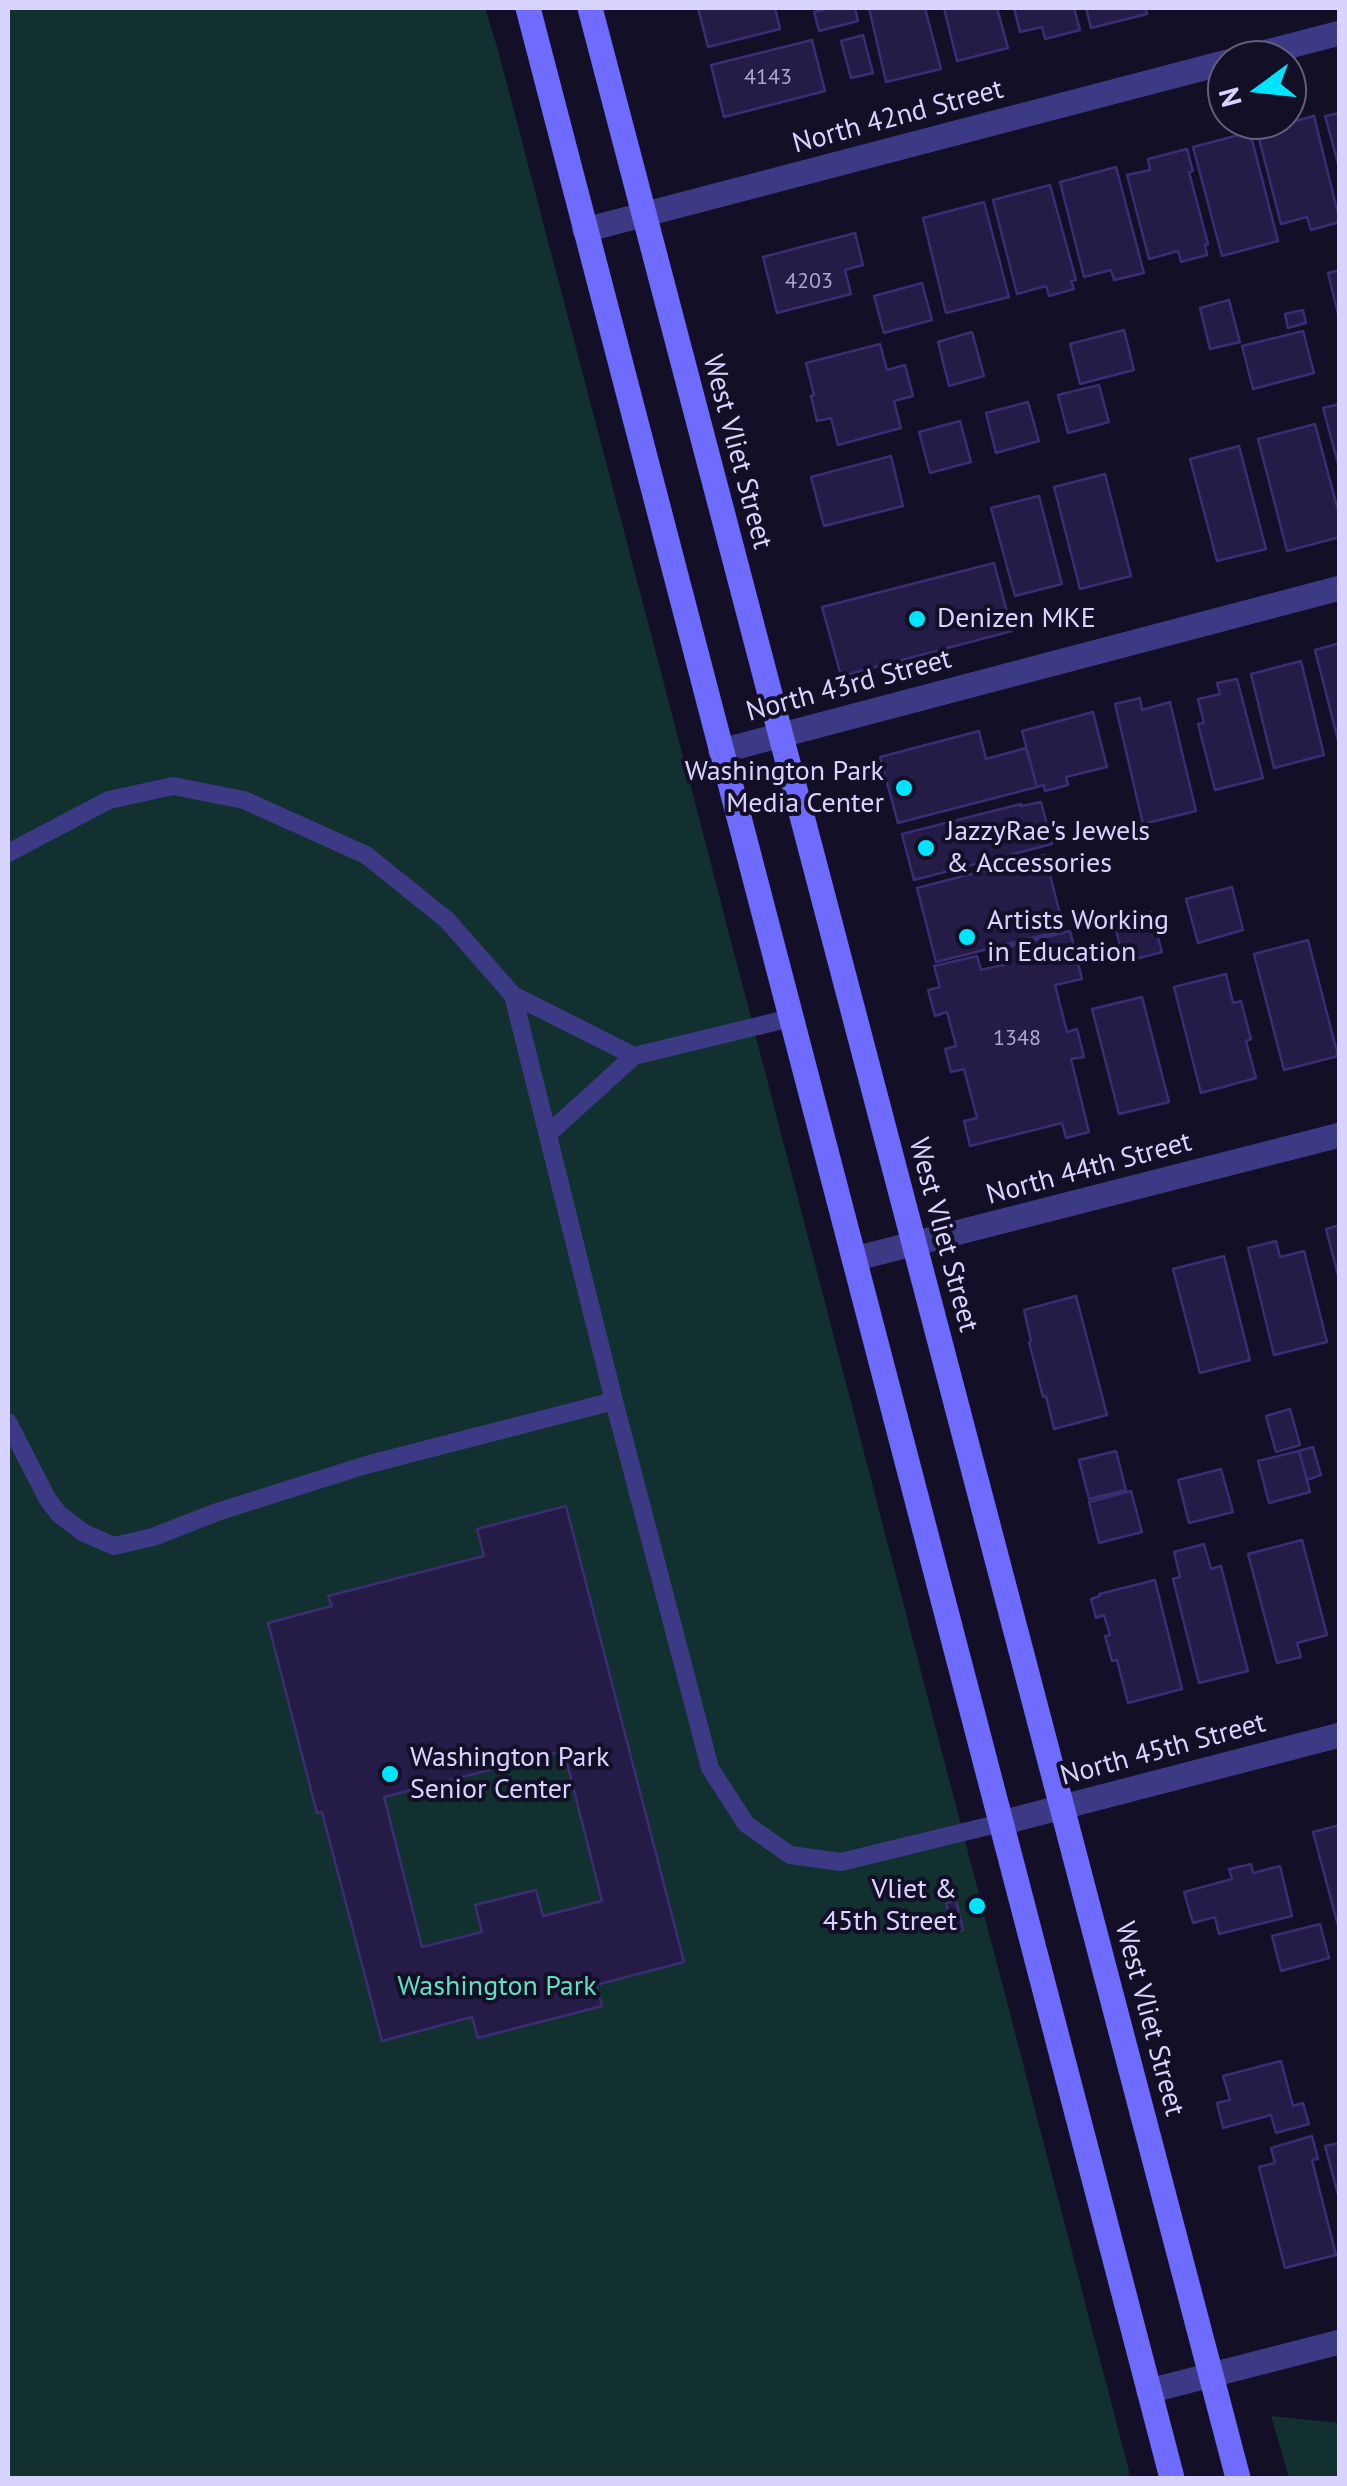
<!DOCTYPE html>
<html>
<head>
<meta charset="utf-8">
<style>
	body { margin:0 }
	#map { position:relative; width:1347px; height:2486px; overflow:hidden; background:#130f26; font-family:"PT Sans",sans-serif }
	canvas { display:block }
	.frame { position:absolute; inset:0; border:10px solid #d9d4ff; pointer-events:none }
	.north { position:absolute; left:1207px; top:40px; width:100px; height:100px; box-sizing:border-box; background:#130f26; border:2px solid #625e7d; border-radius:50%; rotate:255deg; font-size:28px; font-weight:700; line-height:40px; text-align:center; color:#d9d4ff }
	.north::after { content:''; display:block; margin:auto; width:35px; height:45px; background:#00e5ff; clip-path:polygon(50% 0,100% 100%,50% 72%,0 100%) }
</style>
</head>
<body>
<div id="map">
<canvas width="1347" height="2486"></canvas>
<div class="frame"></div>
<div class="north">N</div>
</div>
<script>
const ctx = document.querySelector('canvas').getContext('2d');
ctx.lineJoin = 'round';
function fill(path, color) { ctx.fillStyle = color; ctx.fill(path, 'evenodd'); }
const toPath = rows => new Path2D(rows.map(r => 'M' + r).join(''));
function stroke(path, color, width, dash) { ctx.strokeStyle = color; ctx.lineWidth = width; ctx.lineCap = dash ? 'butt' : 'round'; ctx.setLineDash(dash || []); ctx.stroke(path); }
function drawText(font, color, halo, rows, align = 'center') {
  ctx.font = font + ' "PT Sans",sans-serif'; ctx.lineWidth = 8; ctx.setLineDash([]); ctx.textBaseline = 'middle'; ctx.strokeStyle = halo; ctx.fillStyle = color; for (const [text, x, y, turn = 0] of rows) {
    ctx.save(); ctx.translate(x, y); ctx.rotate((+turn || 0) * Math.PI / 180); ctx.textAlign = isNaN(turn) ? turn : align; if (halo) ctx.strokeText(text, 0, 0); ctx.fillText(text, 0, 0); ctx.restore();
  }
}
fill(toPath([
	[8,8,485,8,498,50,673,718,1130,2475,1119,2478,8,2478],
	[1271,2416,1339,2423,1339,2478,1289,2478]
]), '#12302f');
const building = toPath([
	[698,8,778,8,775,8,780,29,708,47,698,8],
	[830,8,855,8,858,21,819,31,814,12,830,8],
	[869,8,925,8,941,69,886,82,869,8],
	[944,8,997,8,1008,48,957,61,944,8],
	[1014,8,1074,8,1080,30,1045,39,1042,27,1020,32,1014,8],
	[1086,8,1145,8,1147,14,1091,28,1086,8],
	[863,35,873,73,851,78,841,41,863,35],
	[812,40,825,91,724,117,711,65,812,40],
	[1340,113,1340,171,1325,116,1340,113],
	[1314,116,1340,222,1311,230,1307,217,1281,224,1257,131,1314,116],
	[1250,132,1278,241,1222,256,1193,147,1250,132],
	[1187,149,1193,171,1189,172,1208,244,1205,245,1207,255,1181,262,1178,251,1149,259,1127,175,1150,170,1148,159,1187,149],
	[1116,167,1144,273,1114,280,1111,270,1084,277,1060,182,1116,167],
	[1050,185,1076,280,1071,281,1074,289,1049,296,1046,286,1017,294,993,200,1050,185],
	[984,202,1009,297,946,313,923,218,984,202],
	[855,233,863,265,845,270,851,294,777,313,763,257,855,233],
	[1340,270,1340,314,1338,314,1328,273,1340,270],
	[922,283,932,320,884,333,874,296,922,283],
	[1229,300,1240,342,1210,349,1200,308,1229,300],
	[1303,310,1306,323,1288,328,1285,314,1303,310],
	[1124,330,1134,370,1080,384,1070,344,1124,330],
	[1303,331,1314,373,1253,389,1242,346,1303,331],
	[972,332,984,376,949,386,938,342,972,332],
	[880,344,887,370,905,365,913,396,894,401,901,428,838,445,831,418,817,421,811,396,814,395,806,363,880,344],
	[1099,385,1109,422,1068,433,1058,395,1099,385],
	[1028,402,1039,441,996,453,986,413,1028,402],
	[1340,404,1340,471,1323,408,1340,404],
	[960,421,971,462,930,473,919,432,960,421],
	[1315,424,1340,518,1340,537,1287,551,1258,439,1315,424],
	[1239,446,1266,549,1217,561,1190,459,1239,446],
	[891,456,903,506,824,526,811,477,891,456],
	[1105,474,1131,576,1080,589,1054,487,1105,474],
	[1039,496,1062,584,1015,596,991,508,1039,496],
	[994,563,1012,631,841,676,822,607,994,563],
	[1340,643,1340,748,1315,650,1340,643],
	[1301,661,1324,755,1274,768,1251,674,1301,661],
	[1237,679,1263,778,1215,790,1198,724,1204,723,1198,699,1220,694,1217,683,1237,679],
	[1140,698,1142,710,1170,702,1196,811,1143,824,1115,704,1140,698],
	[1093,712,1107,767,1066,777,1068,785,1045,791,1044,785,1037,787,1022,731,1093,712],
	[979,731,986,759,1026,748,1037,787,898,823,880,757,979,731],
	[1041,802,1052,844,914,880,902,834,1021,804,1021,806,1041,802],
	[1045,855,1064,930,936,962,917,888,1045,855],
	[1232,887,1243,930,1198,943,1186,899,1232,887],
	[1151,912,1162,952,1124,962,1114,922,1151,912],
	[1070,931,1082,979,1055,985,1067,1032,1077,1029,1084,1057,1071,1059,1089,1132,1066,1138,1062,1123,970,1146,964,1121,977,1118,964,1069,951,1072,945,1049,956,1046,947,1012,935,1016,928,990,940,987,934,966,977,956,981,970,1007,964,1003,948,1070,931],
	[1308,940,1338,1056,1284,1070,1254,954,1308,940],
	[1226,974,1233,1003,1241,1001,1251,1039,1246,1041,1256,1078,1201,1093,1174,987,1226,974],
	[1142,997,1169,1102,1119,1114,1092,1009,1142,997],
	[1340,1225,1340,1283,1326,1229,1340,1225],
	[1276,1241,1280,1257,1304,1251,1327,1342,1274,1355,1248,1248,1276,1241],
	[1224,1256,1250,1360,1200,1373,1173,1269,1224,1256],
	[1076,1296,1107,1415,1054,1429,1046,1396,1043,1397,1029,1342,1031,1341,1024,1310,1076,1296],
	[1290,1409,1300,1445,1276,1452,1266,1416,1290,1409],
	[1313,1447,1321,1475,1307,1480,1299,1451,1313,1447],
	[1116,1451,1126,1490,1089,1499,1079,1460,1116,1451],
	[1299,1451,1310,1492,1269,1503,1258,1461,1299,1451],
	[1221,1469,1233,1512,1189,1523,1178,1480,1221,1469],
	[1131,1491,1142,1532,1099,1543,1089,1502,1131,1491],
	[566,1506,684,1962,596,1985,602,2006,478,2038,472,2017,382,2041,322,1812,317,1813,268,1623,332,1606,328,1596,484,1556,477,1529,566,1506],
	[564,1751,602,1901,543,1916,536,1890,475,1905,482,1932,422,1947,384,1797,564,1751],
	[1302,1540,1327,1635,1297,1643,1301,1657,1277,1663,1248,1554,1302,1540],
	[1204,1544,1211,1569,1221,1566,1248,1671,1199,1683,1173,1579,1180,1577,1174,1552,1204,1544],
	[1155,1580,1182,1689,1128,1703,1117,1660,1112,1661,1105,1636,1110,1635,1104,1615,1096,1618,1091,1599,1100,1596,1099,1594,1155,1580],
	[1340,1825,1340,1933,1313,1832,1340,1825],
	[1251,1864,1253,1873,1280,1866,1292,1916,1219,1934,1215,1917,1193,1923,1184,1892,1232,1879,1229,1869,1251,1864],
	[956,1901,963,1930,953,1933,946,1903,956,1901],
	[1320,1924,1329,1958,1281,1971,1272,1936,1320,1924],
	[1281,2061,1293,2106,1303,2103,1309,2124,1276,2133,1271,2115,1223,2128,1217,2103,1230,2100,1223,2076,1281,2061],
	[1312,2136,1318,2159,1312,2160,1336,2255,1285,2268,1259,2167,1275,2163,1271,2148,1312,2136],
	[1340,2143,1340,2202,1325,2146,1340,2143]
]);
fill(building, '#241b47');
stroke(building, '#3b2d73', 2.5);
stroke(toPath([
	[8,853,109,800,173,786,244,800,366,855,447,920,513,995,614,1401,710,1768,746,1824,790,1855,841,1862,1001,1823],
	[513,995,634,1056],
	[548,1134,634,1056,791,1018],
	[8,1422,48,1500,59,1514,84,1533,114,1546,153,1537,217,1512,366,1465,614,1401]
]), '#3d3a85', 18);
stroke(toPath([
	[1236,60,1340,33],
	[585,230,1227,62],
	[721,751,1340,588],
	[854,1259,1340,1135],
	[1001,1823,1340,1735],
	[1149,2391,1340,2342]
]), '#3d3a85', 25);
stroke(toPath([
	[528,8,1172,2478],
	[590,8,1238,2478]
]), '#6f6bff', 25);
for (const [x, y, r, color] of [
	[917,619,10,"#00e5ff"],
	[904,788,10,"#00e5ff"],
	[926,848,10,"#00e5ff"],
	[967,937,10,"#00e5ff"],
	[390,1774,10,"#00e5ff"],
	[977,1906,10,"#00e5ff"]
]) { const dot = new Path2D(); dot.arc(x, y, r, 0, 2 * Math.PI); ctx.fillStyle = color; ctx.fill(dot); stroke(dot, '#130f26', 4); }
drawText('22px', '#aca6d1', null, [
	["4143",768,78],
	["4203",809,282],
	["1348",1017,1039]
]);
drawText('28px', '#d9d4ff', '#130f26', [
	["North 42nd Street",898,117,-15],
	["West Vliet Street",737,452,75],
	["North 43rd Street",849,686,-15],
	["North 44th Street",1089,1169,-15],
	["West Vliet Street",943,1235,75],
	["North 45th Street",1163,1750,-15],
	["West Vliet Street",1149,2019,75]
]);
drawText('28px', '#d9d4ff', '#130f26', [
	["Denizen MKE",937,619],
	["Washington Park",884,772,"right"],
	["Media Center",884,804,"right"],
	["JazzyRae's Jewels",946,832],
	["& Accessories",946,864],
	["Artists Working",987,921],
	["in Education",987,953],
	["Washington Park",410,1758],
	["Senior Center",410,1790],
	["Vliet &",957,1890,"right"],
	["45th Street",957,1922,"right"]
], 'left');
drawText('28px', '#5fe0c0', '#130f26', [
	["Washington Park",497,1987]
]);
</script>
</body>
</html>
